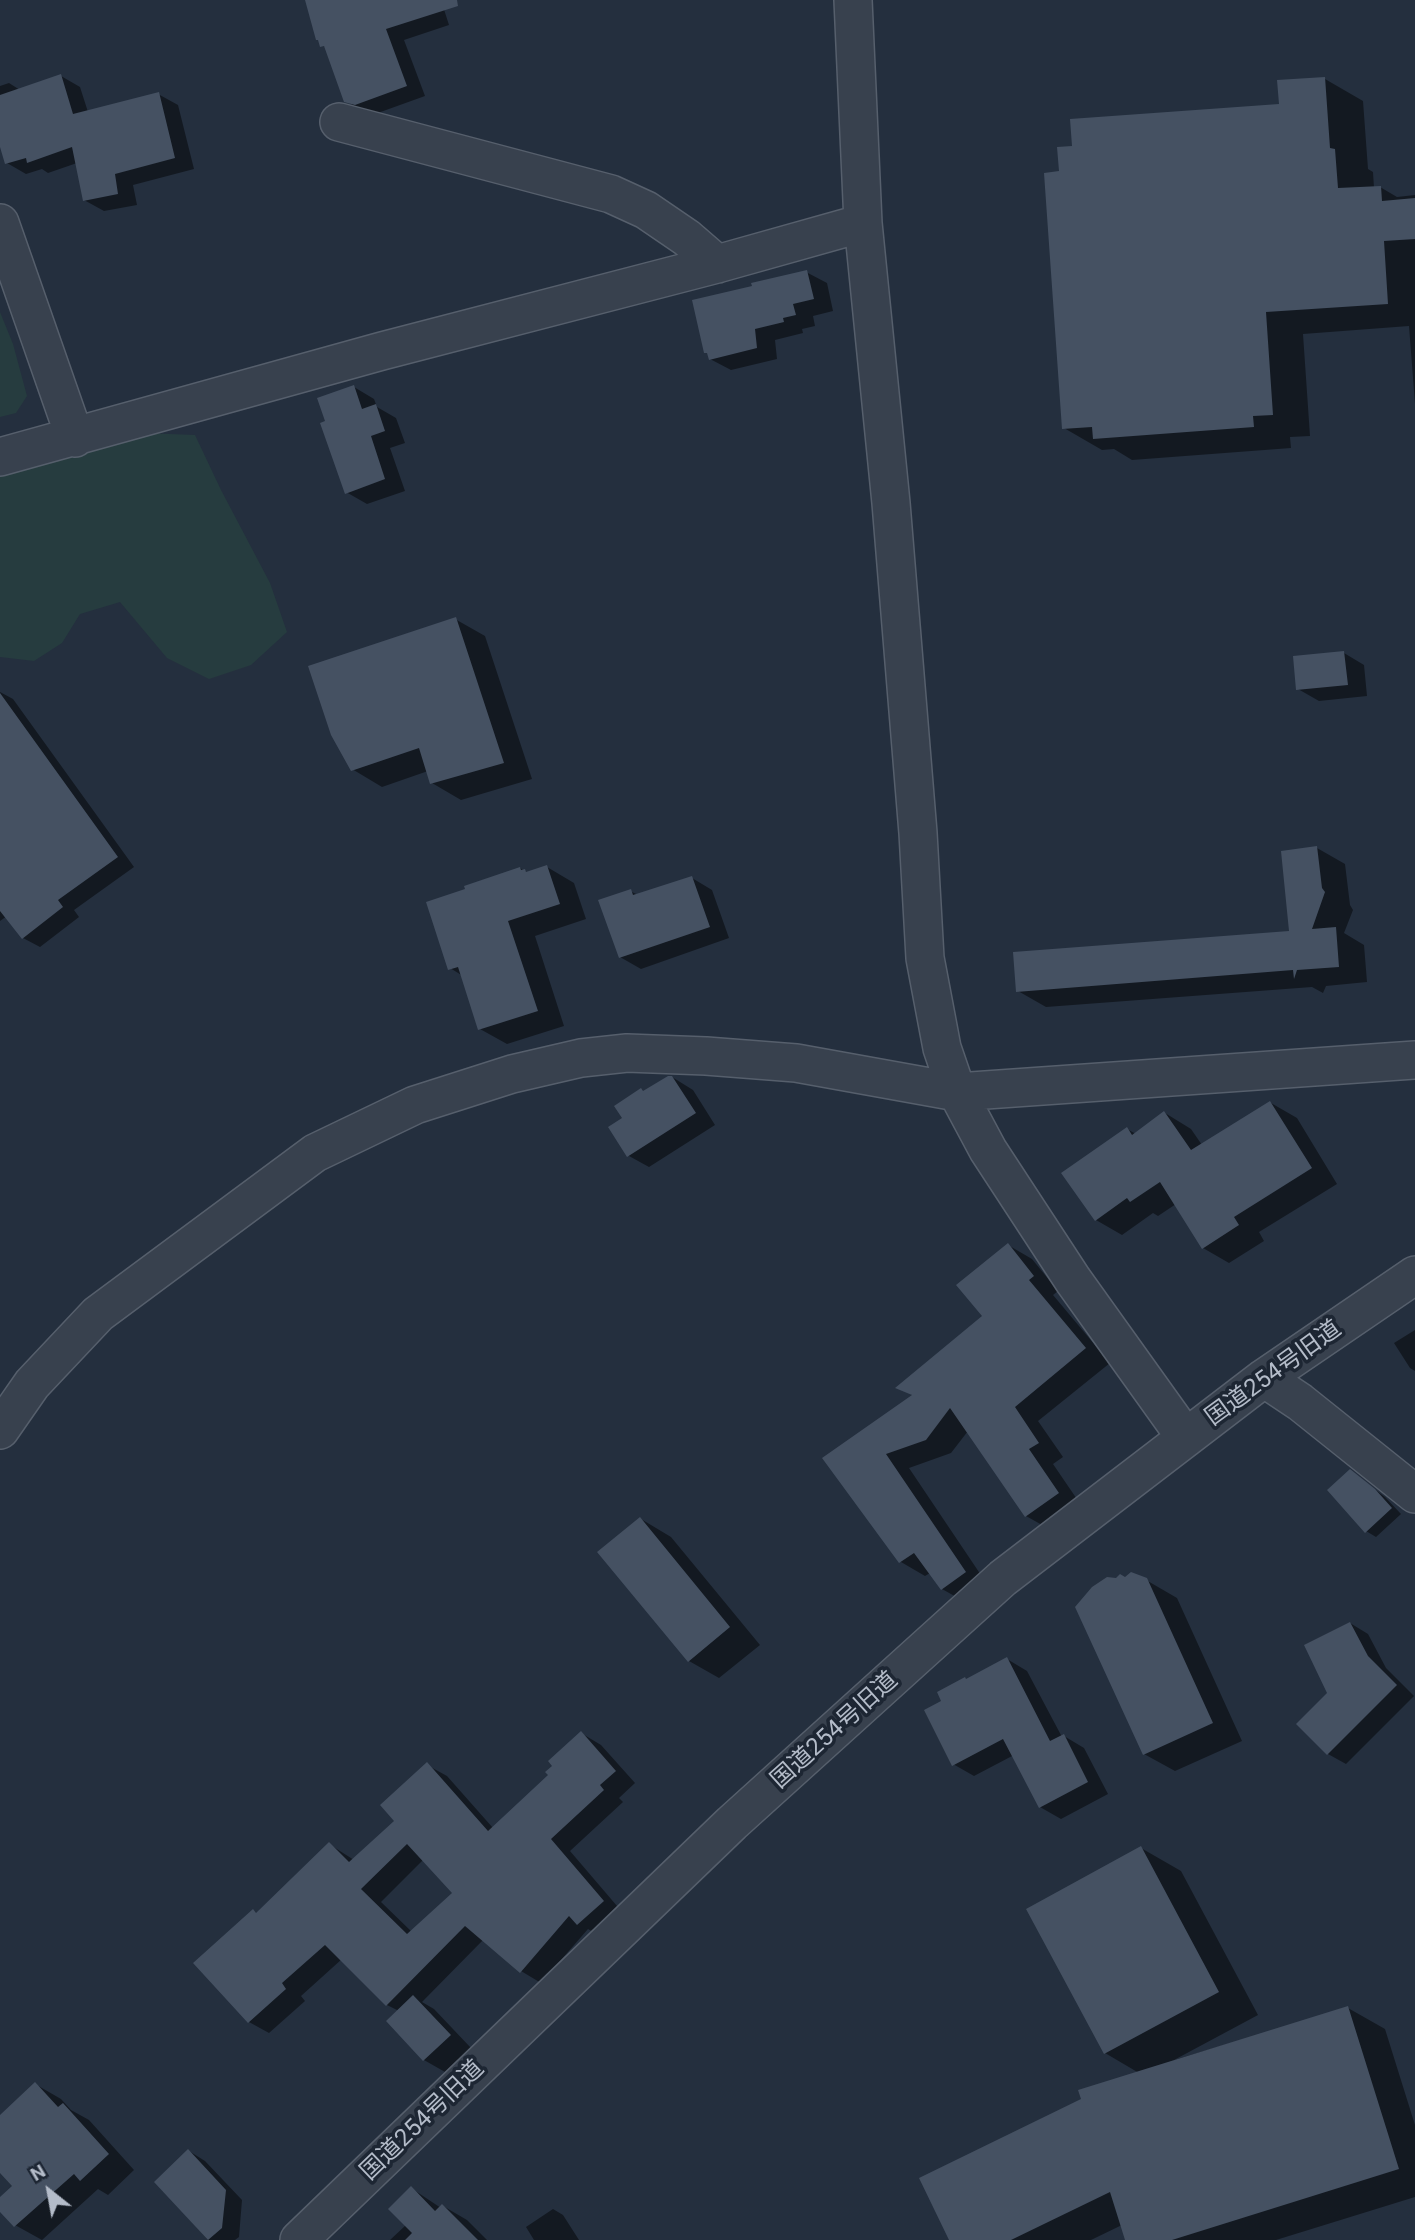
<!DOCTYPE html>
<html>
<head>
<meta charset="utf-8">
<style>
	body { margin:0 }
	#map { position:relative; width:1415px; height:2240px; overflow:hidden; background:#242f3e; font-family:Roboto,sans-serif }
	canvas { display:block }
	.north { position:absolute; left:14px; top:2156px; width:70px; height:70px; -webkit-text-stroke:5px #1d2633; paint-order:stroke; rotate:329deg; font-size:19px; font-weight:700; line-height:28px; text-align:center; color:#b4bcc9 }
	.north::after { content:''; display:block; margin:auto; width:24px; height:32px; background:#b4bcc9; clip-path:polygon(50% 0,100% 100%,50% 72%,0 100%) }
</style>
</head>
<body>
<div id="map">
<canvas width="1415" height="2240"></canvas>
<div class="north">N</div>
</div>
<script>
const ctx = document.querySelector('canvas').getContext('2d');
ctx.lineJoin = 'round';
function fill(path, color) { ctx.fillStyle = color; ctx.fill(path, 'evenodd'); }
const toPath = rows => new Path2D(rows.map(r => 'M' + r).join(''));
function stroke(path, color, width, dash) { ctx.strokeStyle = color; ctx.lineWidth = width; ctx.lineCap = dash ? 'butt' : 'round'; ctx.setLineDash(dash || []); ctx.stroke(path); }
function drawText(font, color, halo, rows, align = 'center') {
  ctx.font = font + ' Roboto,"Noto Sans JP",sans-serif'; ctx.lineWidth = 7; ctx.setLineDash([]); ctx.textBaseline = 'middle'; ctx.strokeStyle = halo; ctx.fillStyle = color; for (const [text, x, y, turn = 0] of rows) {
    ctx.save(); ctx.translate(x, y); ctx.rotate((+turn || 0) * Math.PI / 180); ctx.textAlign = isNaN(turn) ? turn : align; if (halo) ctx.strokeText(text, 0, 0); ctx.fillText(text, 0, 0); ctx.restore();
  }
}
fill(toPath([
	[0,312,13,344,27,396,16,413,0,417],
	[144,433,195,435,221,490,270,583,287,632,251,665,209,679,167,658,120,602,80,614,62,643,34,661,0,657,0,471]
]), '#263c3f');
fill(toPath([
	[307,0,441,0,449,25,404,40,425,96,375,114,364,112,345,100,327,48,322,45],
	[61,76,80,87,88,112,158,94,178,105,194,169,133,185,137,205,104,211,84,200,77,163,48,173,42,169,26,174,7,163,0,143,0,86,9,83,20,90],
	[1325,79,1363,101,1368,169,1373,172,1374,188,1380,187,1397,197,1415,195,1415,404,1409,326,1303,334,1310,436,1290,437,1291,448,1132,460,1114,449,1102,450,1064,428,1061,173,1074,147,1281,106],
	[806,272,827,283,833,311,813,316,815,326,802,329,803,333,775,340,777,359,731,370,710,359,709,354,706,352,754,287],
	[354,387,374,399,377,407,396,418,405,443,390,448,405,491,367,504,346,492,327,422],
	[455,619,485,636,532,779,461,800,432,783,428,771,382,787,352,769],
	[1344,653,1364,665,1367,696,1319,701,1298,689],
	[0,692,13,699,134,867,74,910,79,917,40,947,23,938,7,916,0,921],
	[1317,848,1345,864,1350,905,1353,910,1344,933,1364,945,1367,982,1326,986,1323,993,1312,987,1046,1007,1018,991,1291,932],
	[547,867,574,883,586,919,535,936,564,1026,507,1044,480,1029,463,976,450,968,520,868,528,873],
	[692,878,712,890,729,938,641,969,620,957,630,891,638,895],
	[672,1077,693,1090,715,1125,649,1167,629,1156,624,1118,645,1092],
	[1271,1103,1297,1118,1337,1184,1259,1232,1264,1241,1229,1263,1203,1248,1176,1204,1158,1216,1153,1213,1122,1235,1096,1220,1127,1129,1136,1134,1165,1113,1191,1129,1202,1145],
	[1008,1245,1032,1259,1058,1291,1053,1295,1110,1363,1038,1421,1063,1457,1053,1464,1083,1508,1051,1530,1026,1516,968,1431,951,1453,909,1468,989,1587,967,1603,942,1589,930,1573,925,1576,901,1562,825,1458,914,1396,898,1387,984,1316],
	[1415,1330,1415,1371,1410,1368,1394,1343],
	[1350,1471,1385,1497,1401,1514,1376,1537,1366,1531],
	[641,1519,671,1537,760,1645,719,1678,689,1661],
	[1126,1579,1146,1580,1177,1598,1242,1741,1175,1771,1144,1754],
	[1350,1623,1368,1634,1386,1668,1414,1696,1346,1764,1328,1754,1299,1724,1329,1694],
	[1007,1659,1027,1671,1062,1737,1064,1736,1084,1748,1108,1794,1061,1819,1040,1807,1014,1755,974,1776,953,1764,944,1702,968,1680],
	[581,1733,601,1745,635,1783,619,1798,623,1802,570,1851,623,1913,598,1935,588,1929,541,1983,521,1971,484,1939,422,2002,434,2009,471,2048,445,2072,424,2060,388,2021,399,2011,387,2005,342,1959,301,1996,305,2001,269,2033,249,2022,258,1914,329,1844,354,1860,397,1821,427,1765,447,1776,493,1828,550,1775],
	[423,1860,454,1894,412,1932,381,1902],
	[1141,1848,1181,1871,1258,2015,1174,2060,1348,2008,1385,2029,1415,2125,1415,2197,1276,2240,1126,2240,1122,2225,1091,2240,951,2240,1139,2073,1105,2053],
	[35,2084,61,2099,71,2110,89,2120,134,2170,108,2195,98,2189,42,2240,15,2225,0,2209,0,2199,14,2186,0,2170,0,2117],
	[189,2151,205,2161,242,2200,239,2237,235,2240,208,2240,156,2182],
	[411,2188,441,2208,443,2206,467,2220,487,2240,390,2240,406,2225],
	[553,2209,563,2215,579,2240,534,2240,526,2227]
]), '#0007');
fill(toPath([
	[305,0,457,0,458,6,386,29,407,86,355,105,344,102,324,46,320,47,318,40,316,40],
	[61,74,73,114,159,92,175,158,115,174,118,194,83,201,72,147,27,163,26,158,5,164,0,147,0,95],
	[1325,77,1330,148,1335,149,1338,188,1381,186,1382,201,1415,198,1415,239,1384,241,1388,304,1266,312,1273,415,1253,416,1254,427,1093,439,1092,427,1062,429,1044,173,1059,171,1057,147,1072,146,1070,119,1279,104,1277,80],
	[807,270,814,299,793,304,796,315,783,318,784,322,755,329,757,348,709,360,707,353,704,353,692,300,752,286,751,283],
	[354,385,362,409,376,404,385,431,371,436,385,479,345,494,320,423,325,421,317,398],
	[456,617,504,763,430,784,419,748,351,771,331,735,308,666],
	[1344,651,1348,685,1296,690,1293,656],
	[0,693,118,857,58,900,63,907,22,939,0,911],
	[1317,846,1322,888,1325,892,1312,929,1336,927,1339,967,1297,970,1294,979,1293,970,1016,992,1013,952,1289,931,1281,851],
	[547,865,560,904,508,921,538,1011,478,1030,458,967,448,970,426,902,465,889,464,886,520,867,521,870,525,869,526,872],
	[692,876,710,927,619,958,598,900,631,889,633,895],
	[668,1076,672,1076,696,1113,627,1157,608,1127,622,1118,614,1106,641,1088,643,1091],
	[1270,1101,1312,1168,1234,1217,1239,1225,1202,1249,1160,1182,1130,1202,1127,1198,1095,1221,1061,1173,1127,1127,1132,1135,1164,1111,1191,1150],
	[1008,1243,1034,1276,1029,1280,1086,1348,1015,1407,1039,1443,1029,1449,1059,1493,1025,1517,950,1408,926,1440,886,1454,966,1572,941,1590,914,1553,899,1563,822,1458,912,1395,895,1388,982,1316,956,1285],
	[1350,1469,1375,1489,1392,1508,1365,1533,1327,1490],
	[640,1517,730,1627,688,1662,597,1552],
	[1131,1572,1147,1578,1213,1723,1143,1755,1075,1607,1092,1587,1107,1577,1116,1578,1120,1574,1125,1577],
	[1350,1622,1368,1656,1397,1685,1327,1755,1296,1724,1327,1693,1304,1645],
	[1007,1657,1050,1741,1064,1734,1088,1782,1039,1808,1003,1739,952,1766,924,1710,941,1701,937,1692,965,1677,966,1679],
	[581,1731,616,1771,600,1785,604,1790,551,1839,604,1901,577,1925,569,1916,520,1973,465,1926,386,2006,325,1945,282,1983,286,1989,248,2023,193,1963,253,1909,256,1913,329,1842,349,1862,394,1821,380,1805,427,1762,488,1831,548,1775,545,1772,552,1766,548,1761],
	[407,1844,452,1893,407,1934,361,1889],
	[1141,1846,1219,1992,1104,2054,1026,1909],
	[413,1995,451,2035,423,2061,386,2021],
	[1348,2006,1399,2169,1172,2240,1125,2240,1110,2192,1011,2240,949,2240,919,2178,1081,2099,1078,2090],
	[35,2082,58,2107,63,2103,109,2154,80,2181,74,2174,14,2227,0,2212,0,2197,12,2186,0,2173,0,2115],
	[188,2149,226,2190,222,2228,208,2240,154,2182],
	[411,2186,435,2211,442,2204,478,2240,405,2240,412,2233,388,2209]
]), '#455162');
const minor = toPath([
	[853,0,863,223,891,503,918,833,925,958,942,1048,957,1092,988,1150,1073,1280,1186,1438],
	[339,122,611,194,646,210,687,238,717,264],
	[0,223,75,438],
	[0,457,382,351,717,264,863,223],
	[1264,1378,1300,1402,1415,1494],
	[0,1430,32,1384,98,1314,315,1153,415,1105,512,1074,581,1058,627,1053,706,1056,796,1063,957,1092,1415,1060],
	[299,2240,732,1823,1003,1578,1264,1378,1415,1275]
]);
stroke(minor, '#565f6c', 40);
stroke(minor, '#38414e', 37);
drawText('24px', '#b4bcc9', '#1d2633', [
	["国道254号旧道",1274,1374,-36],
	["国道254号旧道",835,1731,-42],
	["国道254号旧道",423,2121,-44]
]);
</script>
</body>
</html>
